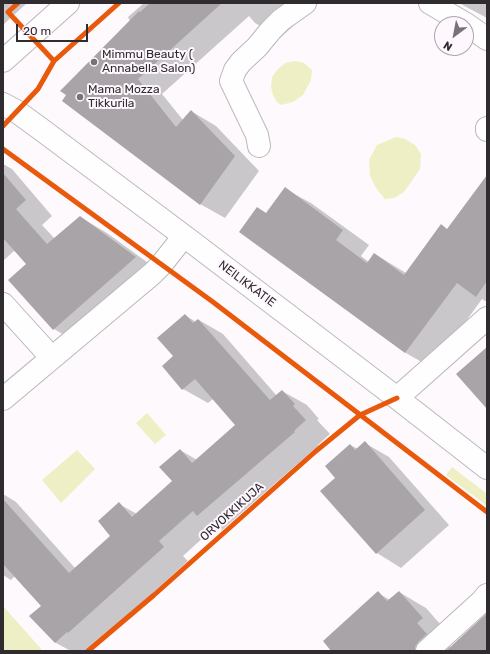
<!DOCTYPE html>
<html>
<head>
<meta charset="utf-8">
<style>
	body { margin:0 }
	#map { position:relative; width:490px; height:654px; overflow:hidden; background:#fdf9fd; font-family:Rubik,sans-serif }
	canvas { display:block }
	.frame { position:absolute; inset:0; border:4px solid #2f2b2f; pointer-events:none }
	.north { position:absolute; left:434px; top:16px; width:40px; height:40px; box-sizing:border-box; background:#fff7fe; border:1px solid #aca5ab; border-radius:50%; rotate:212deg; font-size:11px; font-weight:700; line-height:16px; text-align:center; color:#2f2b2f }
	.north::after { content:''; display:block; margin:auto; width:14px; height:18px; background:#777377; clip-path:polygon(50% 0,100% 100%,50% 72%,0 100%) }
	.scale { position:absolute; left:16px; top:24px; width:72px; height:18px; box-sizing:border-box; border:2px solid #2f2b2f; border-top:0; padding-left:5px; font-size:12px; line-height:14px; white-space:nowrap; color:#2f2b2f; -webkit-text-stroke:3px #fff7fe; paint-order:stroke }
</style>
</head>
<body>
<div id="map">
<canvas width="490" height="654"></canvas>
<div class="frame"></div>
<div class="north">N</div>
<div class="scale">20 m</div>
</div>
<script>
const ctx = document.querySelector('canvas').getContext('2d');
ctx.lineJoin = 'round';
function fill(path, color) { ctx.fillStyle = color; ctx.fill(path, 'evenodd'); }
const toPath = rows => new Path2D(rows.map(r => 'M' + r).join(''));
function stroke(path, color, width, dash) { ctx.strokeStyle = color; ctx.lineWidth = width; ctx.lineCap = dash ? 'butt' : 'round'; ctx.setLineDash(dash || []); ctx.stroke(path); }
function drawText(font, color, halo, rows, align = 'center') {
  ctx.font = font + ' Rubik,sans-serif'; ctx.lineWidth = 4; ctx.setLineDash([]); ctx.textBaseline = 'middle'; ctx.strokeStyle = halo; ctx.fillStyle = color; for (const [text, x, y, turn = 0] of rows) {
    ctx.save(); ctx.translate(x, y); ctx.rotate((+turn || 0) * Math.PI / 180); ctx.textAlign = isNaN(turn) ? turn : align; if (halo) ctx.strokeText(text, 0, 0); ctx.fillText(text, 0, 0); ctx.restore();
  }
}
fill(toPath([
	[295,61,304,63,312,70,311,80,303,95,293,102,281,105,277,102,273,95,271,87,272,77,278,69,285,63],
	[396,137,405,139,415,145,421,154,420,169,404,192,394,198,385,199,376,188,370,176,369,160,377,145],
	[147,413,166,435,155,444,136,423],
	[77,450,95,469,61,503,42,480],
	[452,467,487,494,487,506,446,475],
	[3,606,43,651,3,651]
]), '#eeefc4');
fill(toPath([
	[3,3,27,3,3,25],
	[144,3,319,3,280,38,255,23,249,16,162,94,183,120,191,111,216,126,259,171,225,218,200,204,144,160,130,21,128,17],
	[459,3,487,3,487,18,470,9],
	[3,164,12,169,52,216,42,225,55,239,80,217,107,233,162,273,81,345,54,329,9,280,27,264,15,250,3,261],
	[487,177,487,302,482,299,432,368,406,353,241,232,267,214,285,189,311,203,369,245,361,256,369,262,375,254,406,273,441,226,448,230],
	[185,315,196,322,199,320,223,334,277,396,282,391,307,405,319,419,317,420,330,434,318,445,318,446,222,530,216,526,183,556,188,561,93,647,92,646,87,651,71,651,56,643,30,616,42,606,15,576,11,580,3,575,3,494,16,502,75,568,112,536,119,504,137,514,173,481,180,450,197,460,236,425,213,399,208,403,183,389,163,366,175,356],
	[365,443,389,457,449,525,401,568,377,553,336,478,350,445,358,449],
	[399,592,426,608,449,634,443,639,451,648,487,615,487,651,333,651,378,593,390,600]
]), '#0003');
fill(toPath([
	[150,3,222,3,138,79,176,127,191,110,235,156,200,205,62,101,66,95,60,91,139,11,140,12],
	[3,173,26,200,16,209,47,244,80,216,136,257,53,330,8,280,26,264,3,238],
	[487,175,487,281,476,297,457,283,405,353,239,232,257,207,266,213,285,187,343,230,336,240,367,263,374,253,404,275,441,224,447,229],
	[185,314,193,323,198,319,270,400,282,390,295,404,293,406,306,420,294,431,295,432,197,516,193,511,159,541,164,547,68,633,67,632,55,643,29,616,41,606,3,564,3,499,69,573,110,536,98,521,119,502,132,517,172,481,159,467,180,449,192,463,235,425,195,379,182,390,162,366,173,356,157,338],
	[487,347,487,409,456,374],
	[365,441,425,510,376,554,320,491,335,478,325,466,350,444,355,450],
	[378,591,387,601,399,591,423,618,417,623,427,634,418,642,415,647,415,651,331,651,323,641],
	[487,613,487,651,446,651]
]), '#a8a4a8');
const minor = toPath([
	[430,3,466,24],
	[466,24,487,39],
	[3,61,68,3],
	[3,104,16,111,42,130,184,236,397,398,487,468],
	[487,128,487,130],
	[259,146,257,135,231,81,235,70,241,62,257,47,271,30,281,20,305,3],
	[3,304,52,358],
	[397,398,487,318],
	[3,399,152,274,161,265,184,236],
	[427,651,481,602,487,595]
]);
stroke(minor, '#bbb8bb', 24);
stroke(minor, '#fffeff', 22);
stroke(toPath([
	[18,3,8,12,54,61],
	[3,126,38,89,54,61,119,3],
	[3,149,213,302,487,512],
	[88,651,154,595,316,451,360,415,397,398]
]), '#e8590c', 5);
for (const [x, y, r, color] of [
	[94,62,4,"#777377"],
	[80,97,4,"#777377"]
]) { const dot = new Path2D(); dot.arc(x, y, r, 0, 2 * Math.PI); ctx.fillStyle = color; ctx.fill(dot); stroke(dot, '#fff7fe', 1.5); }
drawText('12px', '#2f2b2f', '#fff7fe', [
	["Mimmu Beauty (",102,55],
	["Annabella Salon)",102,69],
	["Mama Mozza",88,90],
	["Tikkurila",88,104]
], 'left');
drawText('12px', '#2f2b2f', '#fff7fe', [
	["NEILIKKATIE",247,284,37],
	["ORVOKKIKUJA",232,512,-42]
]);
</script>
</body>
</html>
